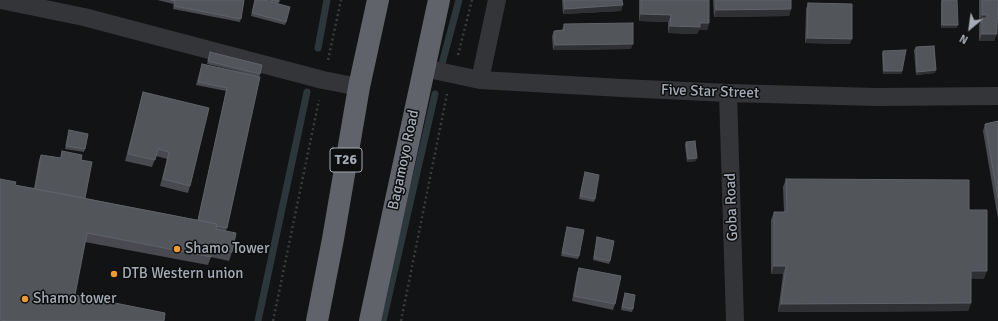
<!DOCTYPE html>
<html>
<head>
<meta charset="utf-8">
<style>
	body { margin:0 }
	#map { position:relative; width:998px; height:321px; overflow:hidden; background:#121314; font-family:Signika,sans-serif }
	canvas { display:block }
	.north { position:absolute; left:950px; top:8px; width:40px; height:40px; -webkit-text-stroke:3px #0d0e0f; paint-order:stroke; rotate:209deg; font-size:11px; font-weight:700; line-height:16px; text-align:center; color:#a4abb4 }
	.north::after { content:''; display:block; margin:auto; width:14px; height:18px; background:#a4abb4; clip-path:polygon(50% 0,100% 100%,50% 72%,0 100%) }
</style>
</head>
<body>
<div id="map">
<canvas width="998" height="321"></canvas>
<div class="north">N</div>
</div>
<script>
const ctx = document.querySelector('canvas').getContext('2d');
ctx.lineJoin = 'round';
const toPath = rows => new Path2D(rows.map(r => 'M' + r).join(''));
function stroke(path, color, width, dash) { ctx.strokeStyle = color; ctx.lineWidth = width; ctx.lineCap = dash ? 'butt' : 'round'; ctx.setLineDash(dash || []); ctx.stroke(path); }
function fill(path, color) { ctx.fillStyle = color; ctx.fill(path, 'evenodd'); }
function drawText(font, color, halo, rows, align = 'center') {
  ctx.font = font + ' Signika,sans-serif'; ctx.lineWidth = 3; ctx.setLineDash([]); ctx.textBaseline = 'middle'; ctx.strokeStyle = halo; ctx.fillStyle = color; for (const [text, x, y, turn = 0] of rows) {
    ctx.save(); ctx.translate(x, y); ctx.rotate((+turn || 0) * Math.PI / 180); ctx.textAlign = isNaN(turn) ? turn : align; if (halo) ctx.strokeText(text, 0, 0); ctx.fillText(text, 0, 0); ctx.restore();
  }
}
stroke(toPath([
	[318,48,327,0],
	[440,71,459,0],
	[258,321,307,92],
	[383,321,435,94]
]), '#2c373c', 7);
stroke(toPath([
	[458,55,472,0],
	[328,60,341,0],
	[273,321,319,100],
	[401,321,447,94]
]), '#3a3c40', 2.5, [2, 3]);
stroke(toPath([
	[1,0,84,17,323,80,359,87],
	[424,68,480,80,622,88,728,93,877,97,998,96],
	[480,80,497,0],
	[728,93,735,321]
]), '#343539', 18);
stroke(toPath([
	[317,321,333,239,359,87,378,0],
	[370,321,439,0]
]), '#60636a', 22);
fill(toPath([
	[157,0,244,0,240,22,173,9,174,4],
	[255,0,279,0,278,4,286,22,285,25,251,16],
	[562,0,622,0,621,11,563,14],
	[639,0,709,0,709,23,707,30,699,30,697,34,668,33,668,22,639,21],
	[713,0,791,0,791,9,789,16,714,17],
	[942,0,957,28,941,28,941,2],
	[979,0,998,0,998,29,997,29,994,41,979,41,979,25,980,22,979,22],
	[808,3,850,44,805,43,806,9],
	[564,24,631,49,553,50,552,36,554,31,562,30],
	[916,47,935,73,916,75,914,50],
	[883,51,902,71,901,74,883,74,882,54],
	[209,55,260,74,226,231,232,252,229,261,211,257,208,265,85,242,75,295,164,321,0,321,0,179,15,185,34,188,39,160,41,155,60,158,62,151,81,160,85,198,198,220,226,91,196,85,201,67,202,64,246,73,207,64],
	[143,92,190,186,188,193,160,186,167,159,156,156,152,167,125,161,141,99],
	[998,121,998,219,983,131,985,124],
	[69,130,85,149,84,152,65,149],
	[686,142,696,161,687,162,685,145],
	[585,172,595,199,594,202,579,199],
	[786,179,969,210,984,279,971,279,971,303,968,311,778,312,783,274,771,274,771,220,774,212,784,212,783,187],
	[567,227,579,256,578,259,561,256],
	[597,237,610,261,609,264,593,260],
	[579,268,615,304,613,310,572,301,577,273],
	[625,293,633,309,632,312,621,310]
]), '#484a4f');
fill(toPath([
	[623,5,621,11,563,14,565,9],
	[791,9,789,16,714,17,716,10],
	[641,14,671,15,668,22,639,21],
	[982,15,987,15,985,22,982,18,980,22,979,22],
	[997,22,998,22,998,29,994,29],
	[700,23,709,23,707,30,699,30,697,34,668,33,670,26],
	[942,25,958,25,957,28,941,28],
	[982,34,997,34,994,41,979,41],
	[807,38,852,39,850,44,805,43],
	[633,44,631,49,553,50,555,45],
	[936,70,935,73,916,75,917,72],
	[884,71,902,71,901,74,883,74],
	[697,158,696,161,687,162,688,159],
	[774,266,786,266,783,274,771,274],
	[971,271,987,271,984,279,968,279],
	[971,303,968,311,778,312,781,304]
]), '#2e3033');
const building = toPath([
	[171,0,244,0,241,19,174,6,175,1,171,0],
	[255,0,264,0,290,7,286,22,252,13,255,0],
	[271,0,279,0,279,2,271,0],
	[564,0,622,0,623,5,565,9,564,0],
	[641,0,709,0,709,23,700,23,700,27,670,26,671,15,641,14,641,0],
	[716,0,791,0,791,9,716,10,716,0],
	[942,0,957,0,958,25,942,25,942,0],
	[982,0,998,0,998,22,997,22,997,34,982,34,982,18,987,18,987,15,982,15,982,0],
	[808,3,852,4,852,39,807,38,808,3],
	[633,23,633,44,555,45,554,31,564,30,564,24,633,23],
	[934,46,936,70,917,72,916,47,934,46],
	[906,50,902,71,884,71,883,51,906,50],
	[210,52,262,65,260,74,208,61,210,52],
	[202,64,260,77,227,228,216,226,217,224,198,220,227,88,198,82,202,64],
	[143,92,209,108,190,186,163,179,169,152,158,149,155,160,128,154,143,92],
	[998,121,998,198,985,124,998,121],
	[69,130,88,134,85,149,66,146,69,130],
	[695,141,697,158,688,159,686,142,695,141],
	[62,151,82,155,81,160,92,162,85,198,35,189,41,155,61,158,62,151],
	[585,172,599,175,595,199,580,196,585,172],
	[0,179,16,182,15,185,217,224,216,229,236,233,232,252,212,248,211,257,87,233,75,295,165,313,164,321,7,321,0,320,0,179],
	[786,179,969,180,969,210,987,210,987,271,971,271,971,303,781,304,786,266,774,266,774,212,787,212,786,179],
	[567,227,584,230,579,256,562,253,567,227],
	[597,237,614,241,610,261,594,258,597,237],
	[579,268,621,276,615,304,574,296,579,268],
	[625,293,635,295,633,309,622,307,625,293]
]);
fill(building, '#52555a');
stroke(building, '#5f6268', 1);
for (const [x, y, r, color] of [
	[177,249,4,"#ef9a30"],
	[114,274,4,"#ef9a30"],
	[25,299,4,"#ef9a30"]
]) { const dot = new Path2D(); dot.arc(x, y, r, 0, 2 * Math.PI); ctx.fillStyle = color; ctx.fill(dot); stroke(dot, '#0d0e0f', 1.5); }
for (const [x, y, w] of [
	[346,160,32]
]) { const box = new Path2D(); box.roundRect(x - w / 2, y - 12, w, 24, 3); ctx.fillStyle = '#0d0e0f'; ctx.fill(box); stroke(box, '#a4abb4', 1); }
drawText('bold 14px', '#a4abb4', null, [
	["T26",346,160]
]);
drawText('15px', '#a4abb4', '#0d0e0f', [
	["Five Star Street",710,92,2],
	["Bagamoyo Road",404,160,-78],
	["Goba Road",732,207,-92]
]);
drawText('15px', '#a4abb4', '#0d0e0f', [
	["Shamo Tower",185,249],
	["DTB Western union",122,274],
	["Shamo tower",33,299]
], 'left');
</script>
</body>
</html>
